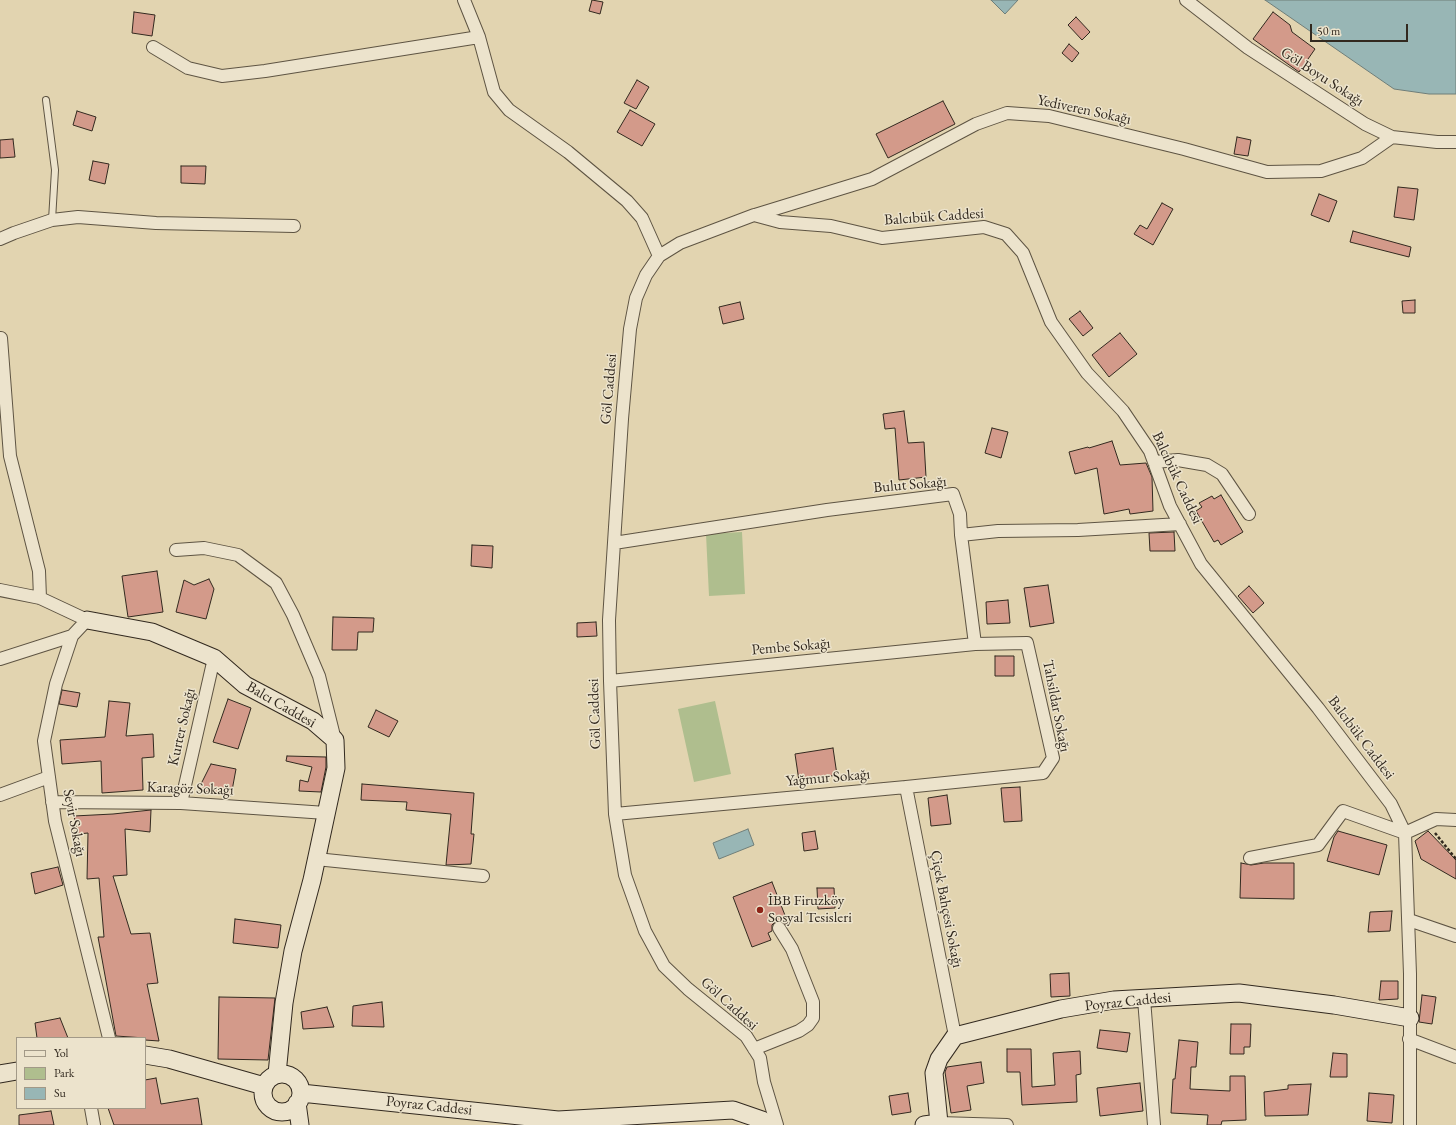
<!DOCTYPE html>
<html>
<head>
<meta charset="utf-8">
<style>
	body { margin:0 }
	#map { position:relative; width:1456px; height:1125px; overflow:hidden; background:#e2d4b0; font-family:"EB Garamond",serif }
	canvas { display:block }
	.legend { position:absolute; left:16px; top:1037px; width:130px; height:72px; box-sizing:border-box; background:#ece3cc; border:1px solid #a29987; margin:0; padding:5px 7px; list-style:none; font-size:12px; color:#32291f }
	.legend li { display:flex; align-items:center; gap:8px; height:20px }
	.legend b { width:20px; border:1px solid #a29987 }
	.scale { position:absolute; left:1310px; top:24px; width:98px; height:18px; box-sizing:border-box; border:2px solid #32291f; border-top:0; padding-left:5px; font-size:12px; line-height:14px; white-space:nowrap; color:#32291f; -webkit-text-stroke:3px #ece3cc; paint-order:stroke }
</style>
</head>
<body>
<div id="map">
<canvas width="1456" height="1125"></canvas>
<ul class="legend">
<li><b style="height:5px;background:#ece3cc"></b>Yol</li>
<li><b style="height:11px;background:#afbe8e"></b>Park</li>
<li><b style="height:11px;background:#98b6b5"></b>Su</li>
</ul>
<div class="scale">50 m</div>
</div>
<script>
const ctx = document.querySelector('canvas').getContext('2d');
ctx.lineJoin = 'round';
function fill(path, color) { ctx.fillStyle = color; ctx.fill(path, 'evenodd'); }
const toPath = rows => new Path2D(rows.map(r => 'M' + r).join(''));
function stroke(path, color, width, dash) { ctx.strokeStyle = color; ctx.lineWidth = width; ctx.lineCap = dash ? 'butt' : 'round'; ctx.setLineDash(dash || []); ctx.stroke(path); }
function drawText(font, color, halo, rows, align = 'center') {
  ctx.font = font + ' "EB Garamond",serif'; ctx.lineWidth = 3; ctx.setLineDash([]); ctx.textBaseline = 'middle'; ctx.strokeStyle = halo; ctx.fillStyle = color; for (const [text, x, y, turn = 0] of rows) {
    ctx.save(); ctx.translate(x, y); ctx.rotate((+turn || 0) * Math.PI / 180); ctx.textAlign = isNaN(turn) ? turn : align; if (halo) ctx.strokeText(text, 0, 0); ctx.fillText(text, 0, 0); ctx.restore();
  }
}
fill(toPath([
	[742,532,745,594,709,596,706,534],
	[715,701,731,774,694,782,678,709]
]), '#afbe8e');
const water = toPath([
	[991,0,1018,0,1005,14,991,0],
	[1265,0,1456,0,1456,94,1429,94,1394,89,1265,0],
	[748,829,754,845,719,859,713,843,748,829]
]);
fill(water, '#98b6b5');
stroke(water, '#6f7e79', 1);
const building = toPath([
	[592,0,603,2,600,14,589,11,592,0],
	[134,12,155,15,152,36,132,33,134,12],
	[1273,12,1290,25,1292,32,1315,49,1299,72,1253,39,1273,12],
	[1076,17,1090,32,1082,40,1068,25,1076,17],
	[1069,44,1079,53,1072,62,1062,53,1069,44],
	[637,80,649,87,636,109,624,103,637,80],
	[943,101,955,124,888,158,876,134,943,101],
	[630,110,655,124,642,146,617,132,630,110],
	[77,111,96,117,92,131,73,125,77,111],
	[1237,137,1251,140,1248,156,1234,154,1237,137],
	[13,139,15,157,0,158,0,140,13,139],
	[93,161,109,164,105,184,89,180,93,161],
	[181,166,206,166,205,184,181,183,181,166],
	[1398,187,1418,189,1414,220,1394,217,1398,187],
	[1319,194,1337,201,1329,222,1311,215,1319,194],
	[1162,203,1173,209,1153,245,1134,234,1140,225,1147,229,1162,203],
	[1353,231,1411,247,1409,257,1350,242,1353,231],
	[1415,300,1415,313,1403,313,1402,301,1415,300],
	[740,302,744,319,723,324,719,307,740,302],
	[1080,311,1093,328,1083,336,1069,319,1080,311],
	[1120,333,1137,354,1109,377,1092,355,1120,333],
	[904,411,908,443,924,442,926,477,899,480,895,428,885,429,883,414,904,411],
	[992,428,1008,432,1001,458,985,453,992,428],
	[1112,441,1120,465,1146,463,1152,477,1153,511,1130,514,1129,509,1104,514,1097,468,1075,474,1069,452,1088,447,1089,448,1112,441],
	[1221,495,1243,532,1221,545,1218,540,1214,542,1196,511,1202,507,1199,503,1212,496,1214,499,1221,495],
	[1174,532,1175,551,1150,551,1149,533,1174,532],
	[472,545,493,546,492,568,471,566,472,545],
	[157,571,163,612,128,617,122,576,157,571],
	[209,579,214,589,206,619,176,612,184,580,194,585,209,579],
	[1048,585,1054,623,1030,627,1024,588,1048,585],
	[1249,586,1264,603,1253,613,1238,596,1249,586],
	[1008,600,1010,623,987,624,986,602,1008,600],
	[333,617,374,618,373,632,358,632,357,650,332,650,333,617],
	[596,622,597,636,577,637,577,623,596,622],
	[995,656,1014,656,1014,676,995,676,995,656],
	[62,690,80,693,77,707,59,704,62,690],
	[228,699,251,708,238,749,213,742,228,699],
	[109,701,130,703,126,736,153,734,154,757,142,758,143,790,102,793,101,761,62,764,60,740,105,737,109,701],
	[376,710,398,721,389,737,368,727,376,710],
	[833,748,837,775,799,781,795,754,833,748],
	[287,756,326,757,326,767,321,792,299,791,300,780,308,782,312,767,286,761,287,756],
	[211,764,236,769,231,796,198,790,211,764],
	[362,784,474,793,471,834,474,834,471,864,446,865,451,814,406,810,407,802,361,800,362,784],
	[1020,787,1022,821,1004,822,1001,788,1020,787],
	[947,795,951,824,931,826,928,798,947,795],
	[151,810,150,832,125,829,127,875,113,876,131,934,150,933,158,983,147,984,159,1041,145,1040,145,1038,116,1036,98,937,104,937,99,878,87,879,88,833,78,834,74,816,113,814,151,810],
	[815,831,818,849,804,851,802,833,815,831],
	[1338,831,1387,845,1379,875,1327,861,1334,837,1338,831],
	[1428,831,1456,860,1456,879,1421,859,1415,841,1428,831],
	[1241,863,1251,865,1264,863,1294,863,1294,899,1240,898,1241,863],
	[58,867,63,885,35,894,31,873,58,867],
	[772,882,788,923,785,924,779,921,775,922,772,925,772,931,768,933,771,940,752,947,733,897,772,882],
	[817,888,834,888,835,908,818,909,817,888],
	[1392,911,1390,931,1368,932,1370,912,1392,911],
	[235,919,281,925,278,948,233,943,235,919],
	[1069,973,1070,996,1051,997,1050,974,1069,973],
	[1381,981,1398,981,1398,999,1379,1000,1381,981],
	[1422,995,1436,997,1432,1024,1419,1022,1422,995],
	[219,997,275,998,268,1060,218,1059,219,997],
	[382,1002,384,1027,352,1026,353,1006,382,1002],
	[327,1007,334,1027,303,1029,301,1012,327,1007],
	[60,1018,68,1038,37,1038,35,1023,60,1018],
	[1231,1024,1251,1024,1250,1047,1244,1047,1244,1054,1230,1054,1231,1024],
	[1100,1030,1130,1033,1127,1052,1097,1048,1100,1030],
	[1179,1040,1198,1042,1196,1067,1191,1067,1190,1089,1230,1091,1230,1076,1245,1076,1246,1120,1222,1121,1221,1125,1207,1125,1208,1115,1171,1113,1173,1079,1175,1079,1179,1040],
	[1007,1049,1031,1049,1032,1087,1055,1085,1053,1053,1080,1051,1081,1074,1076,1075,1077,1102,1022,1105,1020,1072,1007,1072,1007,1049],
	[1333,1053,1347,1054,1347,1077,1330,1077,1333,1053],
	[981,1062,984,1083,967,1086,971,1110,951,1113,945,1072,947,1067,981,1062],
	[156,1078,161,1104,198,1098,202,1125,114,1125,108,1108,145,1108,145,1080,156,1078],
	[1140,1083,1143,1111,1100,1116,1097,1088,1140,1083],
	[1311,1084,1308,1115,1265,1116,1264,1092,1288,1089,1288,1085,1311,1084],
	[908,1093,911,1112,892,1115,889,1096,908,1093],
	[1369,1093,1394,1095,1392,1123,1367,1121,1369,1093],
	[51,1111,54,1125,19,1125,19,1115,51,1111]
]);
fill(building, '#d39a8a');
stroke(building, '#32291f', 1);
const lane = toPath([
	[46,100,55,170,52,220]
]);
const street = toPath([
	[464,0,479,37,494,92,509,110,568,152,627,201,642,218,659,256],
	[1186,0,1248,48,1365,124,1392,137,1437,142,1456,142],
	[153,47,188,68,222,76,265,71,479,37],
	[755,215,872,179,976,124,1007,113,1049,116,1184,149,1267,172,1321,171,1362,158,1392,137],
	[0,239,14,233,52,220,78,217,156,223,294,226],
	[1,338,10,456,39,571,40,598],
	[1154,462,1178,460,1207,465,1222,474,1249,514],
	[961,535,975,644],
	[614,543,827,510,953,494,960,514,961,535,998,531,1078,530,1180,524],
	[176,550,204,548,238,555,276,583,293,615,319,676,335,740],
	[0,590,40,598,87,620,72,636,56,684,44,741,55,821,109,1038],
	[0,659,72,636],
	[610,681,975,644,1027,643,1053,758,1043,773,906,787,615,814],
	[906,787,955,1036],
	[0,795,49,777],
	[52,802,181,803,326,813],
	[181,803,214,658],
	[1250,858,1318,845,1343,811,1405,833,1436,819,1456,820],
	[316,859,483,876],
	[1409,920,1456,936],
	[1144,999,1154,1125],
	[1409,1039,1456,1057],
	[754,1049,799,1031,808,1025,813,1018,813,1002,792,949,779,928],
	[91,1108,94,1125],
	[777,1125,764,1082,760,1058,746,1036,688,989,664,966,645,931,625,875,615,814,610,681,609,620,622,419,630,329,636,298,646,275,659,256,680,243,754,215,780,222,831,226,882,238,984,227,1006,234,1023,253,1051,322,1087,373,1123,411,1150,451,1170,506,1201,564,1318,708,1391,804,1405,833,1410,974,1410,1125],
	[939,1125,939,1123,1007,1125]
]);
const secondary = toPath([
	[87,620,152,632,214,658,245,685,313,721,335,740,336,768,312,880,293,951,284,1003,277,1074],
	[145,1055,169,1059,264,1086],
	[0,1074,17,1071],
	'263 1093a19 19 0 1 1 38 0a19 19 0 1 1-38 0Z',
	[301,1093,558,1120,733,1110,762,1120,770,1125],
	[297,1103,300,1125],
	[924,1125,939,1123,934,1073,939,1059,955,1036,1061,1009,1114,1000,1239,993,1334,1005,1410,1018]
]);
stroke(lane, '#5e5443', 8);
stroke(street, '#5e5443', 14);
stroke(secondary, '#32291f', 19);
stroke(toPath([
	[1435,833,1456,859]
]), '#32291f', 2.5, [3, 2]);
stroke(lane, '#ece3cc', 6);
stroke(street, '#ece3cc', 12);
stroke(secondary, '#ece3cc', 17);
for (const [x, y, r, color] of [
	[760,910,4,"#8f2418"]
]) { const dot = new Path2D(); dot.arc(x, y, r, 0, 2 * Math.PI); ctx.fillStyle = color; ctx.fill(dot); stroke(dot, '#ece3cc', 1.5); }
drawText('15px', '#32291f', '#ece3cc', [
	["Göl Boyu Sokağı",1322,77,33],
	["Yediveren Sokağı",1084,110,12],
	["Balcıbük Caddesi",934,217,-4],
	["Göl Caddesi",609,389,-85],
	["Balcıbük Caddesi",1177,478,65],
	["Bulut Sokağı",910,485,-5],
	["Pembe Sokağı",791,647,-5],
	["Balcı Caddesi",281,705,30],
	["Tahsildar Sokağı",1056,706,79],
	["Göl Caddesi",595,714,-92],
	["Kurter Sokağı",182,727,-77],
	["Balcıbük Caddesi",1361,738,53],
	["Yağmur Sokağı",828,778,-5],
	["Karagöz Sokağı",190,789,2],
	["Seyir Sokağı",74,823,79],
	["Çiçek Bahçesi Sokağı",946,909,79],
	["Poyraz Caddesi",1128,1002,-6],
	["Göl Caddesi",729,1004,42],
	["Poyraz Caddesi",429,1106,6]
]);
drawText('15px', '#32291f', '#ece3cc', [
	["İBB Firuzköy",768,901],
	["Sosyal Tesisleri",768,918]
], 'left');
</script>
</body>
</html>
